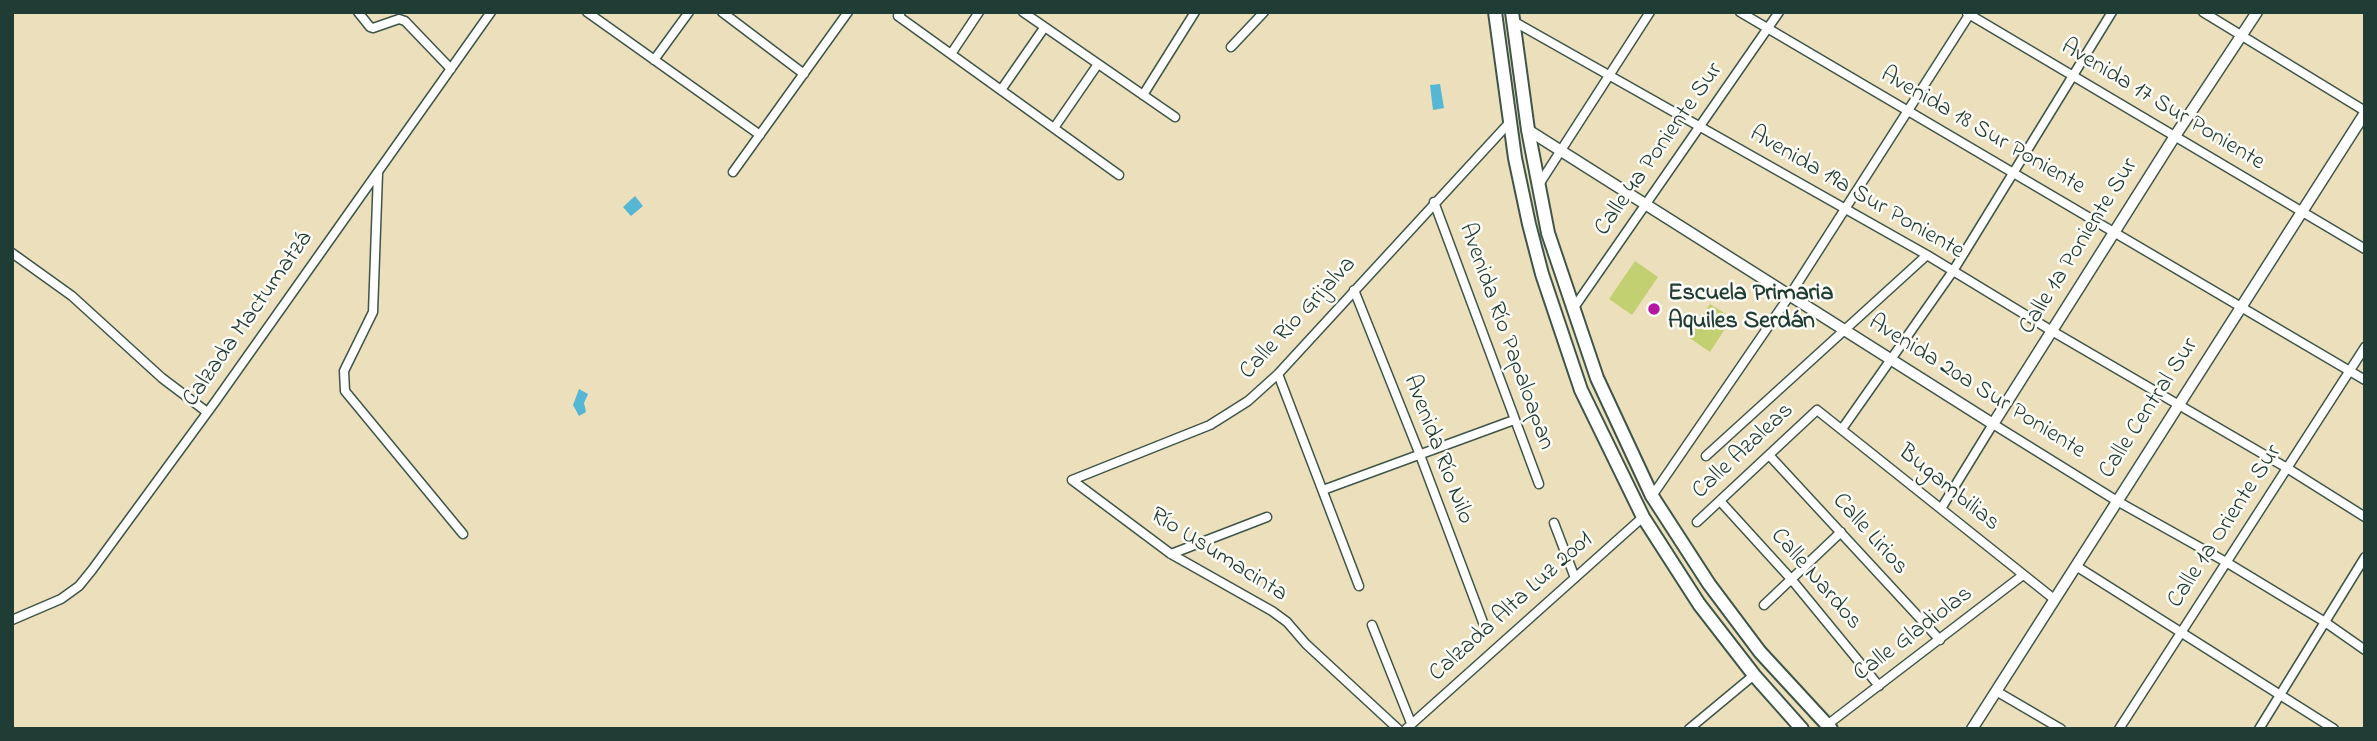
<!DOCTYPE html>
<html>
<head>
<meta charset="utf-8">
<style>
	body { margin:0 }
	#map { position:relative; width:2377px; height:741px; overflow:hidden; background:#ebdfbc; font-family:"Indie Flower",sans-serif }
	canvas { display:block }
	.frame { position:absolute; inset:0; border:14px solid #1f3d34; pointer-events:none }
</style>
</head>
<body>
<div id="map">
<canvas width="2377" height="741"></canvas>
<div class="frame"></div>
</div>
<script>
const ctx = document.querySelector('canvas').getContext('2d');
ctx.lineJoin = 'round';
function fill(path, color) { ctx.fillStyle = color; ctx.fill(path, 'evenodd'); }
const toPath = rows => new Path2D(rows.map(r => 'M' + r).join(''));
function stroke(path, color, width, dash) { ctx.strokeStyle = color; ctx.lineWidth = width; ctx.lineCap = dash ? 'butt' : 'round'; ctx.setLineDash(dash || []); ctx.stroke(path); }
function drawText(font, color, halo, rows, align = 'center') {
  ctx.font = font + ' "Indie Flower",sans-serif'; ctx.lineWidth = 5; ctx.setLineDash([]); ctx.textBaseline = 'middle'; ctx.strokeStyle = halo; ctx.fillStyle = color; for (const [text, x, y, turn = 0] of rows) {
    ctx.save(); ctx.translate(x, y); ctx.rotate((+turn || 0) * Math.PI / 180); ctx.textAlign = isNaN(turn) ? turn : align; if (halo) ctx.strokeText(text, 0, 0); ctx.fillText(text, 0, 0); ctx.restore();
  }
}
fill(toPath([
	[1635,261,1658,277,1632,315,1609,299],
	[1710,304,1732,318,1710,352,1688,337]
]), '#c3d072');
fill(toPath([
	[1440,84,1444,108,1433,110,1430,85],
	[635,196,643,206,631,216,623,207],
	[579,389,588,394,584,403,586,412,579,416,573,405]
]), '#55b7d4');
const minor = toPath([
	[358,12,370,27,373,28,399,19,405,21,451,69],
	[587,12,760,135],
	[722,12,804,74],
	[901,12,898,16,1119,175],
	[1023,12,1175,117],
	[1740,12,2365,380],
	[2203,12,2365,111],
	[1967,13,2365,249],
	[1513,21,1927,255,2052,331,2287,468,2365,517],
	[1231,47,1264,12],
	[951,54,979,12],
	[654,60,689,12],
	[1001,90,1044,28],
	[1143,95,1195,12],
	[1054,128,1098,64],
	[733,172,848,12],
	[378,173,373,312,344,371,345,391,463,534],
	[1538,186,1650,12],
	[1434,202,1539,484],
	[12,253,72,296,162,378,207,412],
	[1354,290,1420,455,1484,625],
	[1573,309,1779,12],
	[1278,374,1359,586],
	[1842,429,1953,271,2112,12],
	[1769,455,1940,640],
	[1706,456,1927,255],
	[1072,480,1210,425,1248,401,1278,374,1510,122],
	[1072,480,1171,554,1272,611,1287,622,1306,644,1398,729],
	[1323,490,1514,420],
	[1652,496,1790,295,1971,12],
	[1720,501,1792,580,1879,686],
	[1942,507,1993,424,2117,501,2226,562,2325,622,2365,650],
	[1697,522,1817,410,2054,599],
	[1554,523,1575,578],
	[1171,554,1267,517],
	[2076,566,2334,729],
	[1764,605,1841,532],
	[12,620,61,599,79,586,92,570,215,402,491,12],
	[1372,625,1411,723],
	[1996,691,2061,729],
	[1827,725,2023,575],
	[1406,729,1643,517],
	[1689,729,1754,675],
	[2119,729,2365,347],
	[2259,729,2365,557]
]);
const tertiary = toPath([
	[1528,130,1993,424,2175,136,2257,12],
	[1972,729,2365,113]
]);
const primary = toPath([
	[1495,12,1515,158,1529,224,1542,274,1581,390,1643,517,1699,604,1754,675,1802,729],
	[1512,12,1528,130,1548,233,1597,378,1652,496,1709,584,1760,652,1831,729]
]);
stroke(minor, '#3e5548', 11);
stroke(tertiary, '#3e5548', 13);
stroke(primary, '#3e5548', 16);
stroke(minor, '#fff', 8);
stroke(tertiary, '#fff', 10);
stroke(primary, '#fff', 12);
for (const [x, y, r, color] of [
	[1654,309,7,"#b5179e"]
]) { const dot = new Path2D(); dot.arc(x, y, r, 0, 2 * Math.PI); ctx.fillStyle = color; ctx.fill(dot); stroke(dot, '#fdfcf7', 2.5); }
drawText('24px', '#1f3d34', '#fdfcf7', [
	["Avenida 17 Sur Poniente",2162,106,31],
	["Avenida 18 Sur Poniente",1982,132,30],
	["Calle 4a Poniente Sur",1660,150,-55],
	["Avenida 19a Sur Poniente",1856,194,30],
	["Calle 1a Poniente Sur",2080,247,-58],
	["Calle Río Grijalva",1299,319,-47],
	["Calzada Mactumatzá",249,320,-55],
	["Avenida Río Papaloapan",1505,337,70],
	["Avenida 20a Sur Poniente",1976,388,32],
	["Calle Central Sur",2150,409,-57],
	["Avenida Río Nilo",1437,450,69],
	["Calle Azaleas",1744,452,-43],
	["Bugambilias",1948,489,39],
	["Calle 1a Oriente Sur",2226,527,-57],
	["Calle Lirios",1869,535,48],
	["Río Usumacinta",1218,556,32],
	["Calle Nardos",1815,580,49],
	["Calzada Alta Luz 2001",1512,608,-42],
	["Calle Gladiolas",1914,635,-37]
]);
drawText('bold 24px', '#1f3d34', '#fdfcf7', [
	["Escuela Primaria",1668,295],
	["Aquiles Serdán",1668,323]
], 'left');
</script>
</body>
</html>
